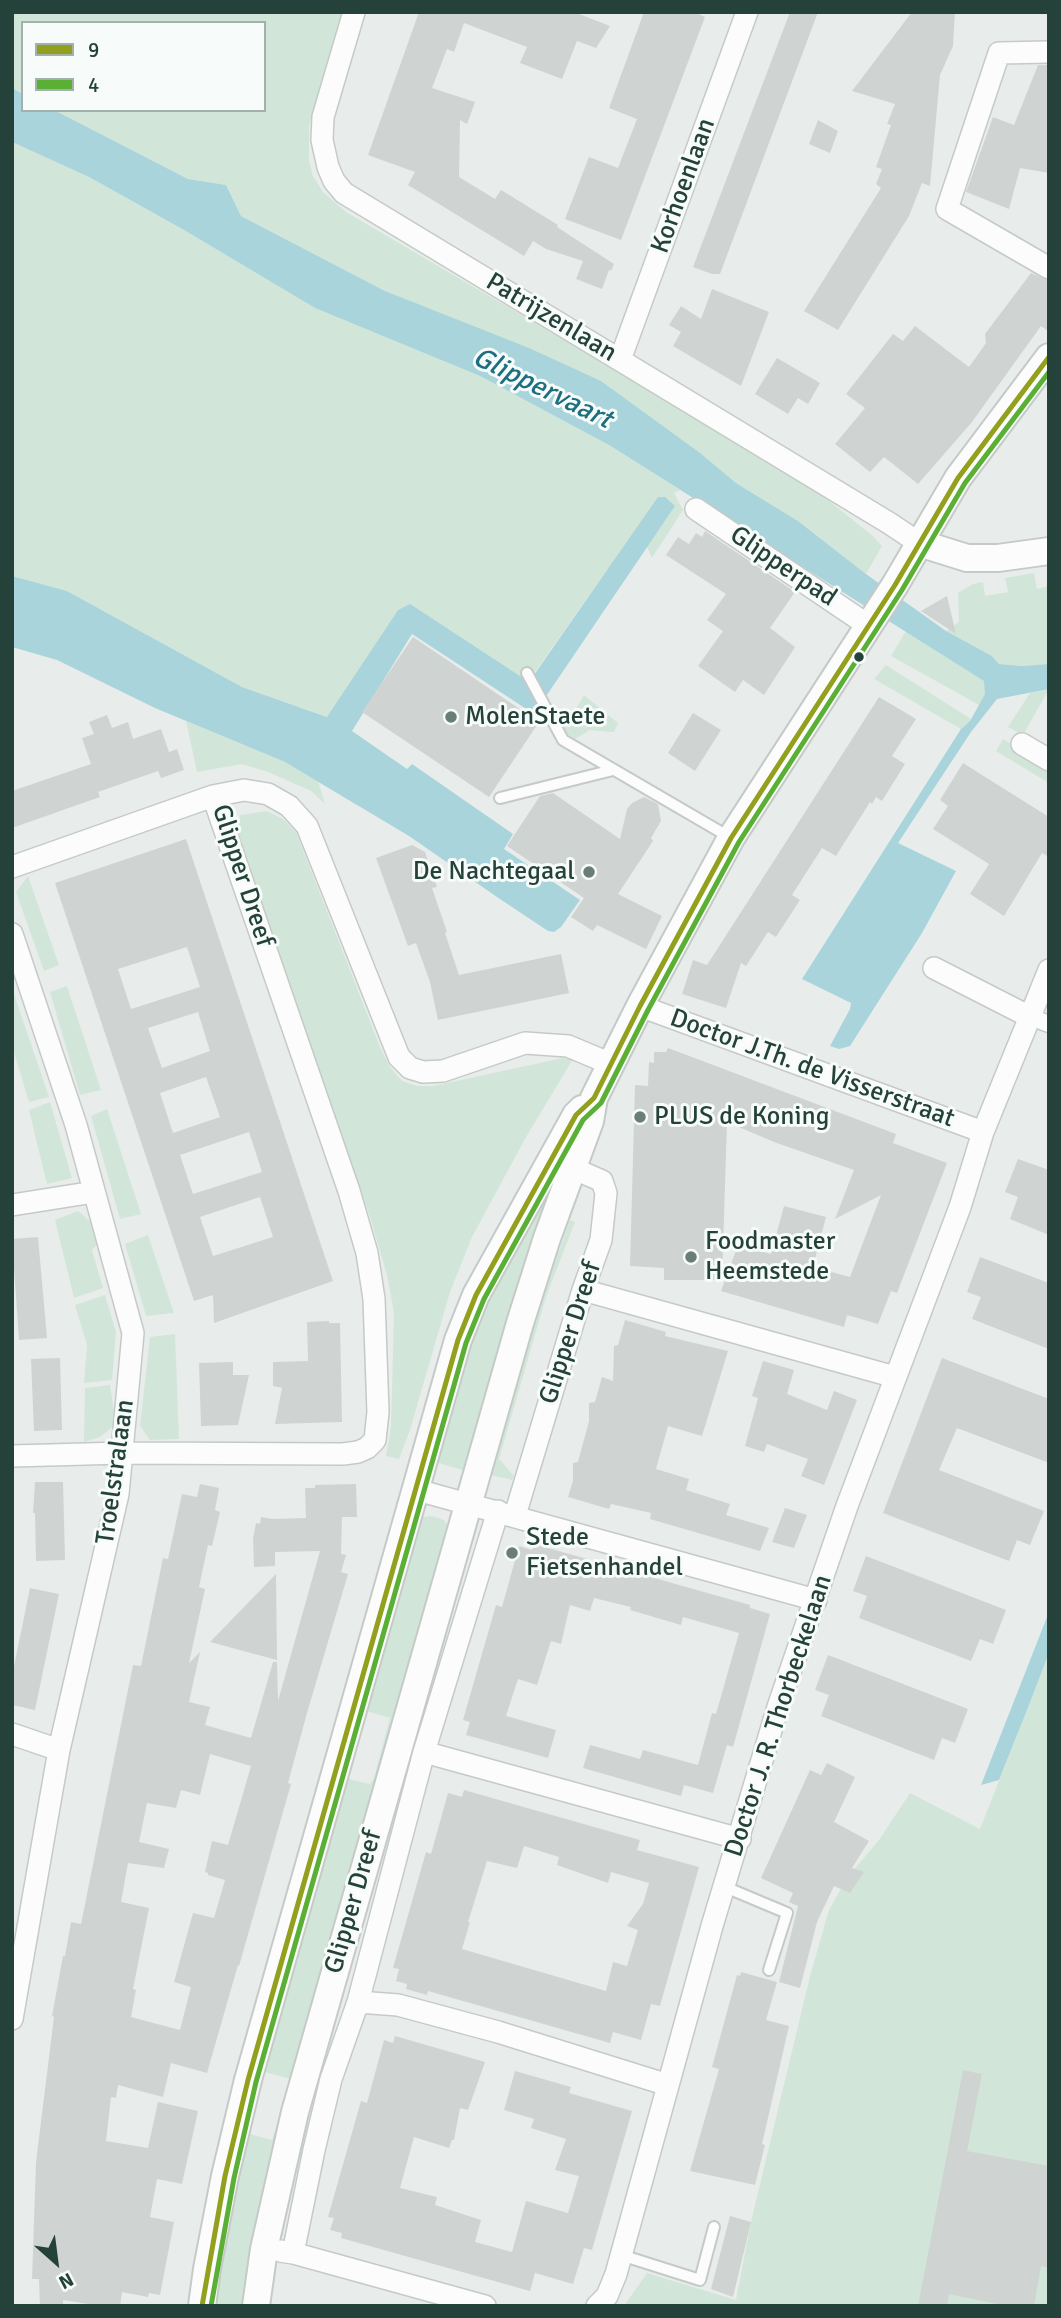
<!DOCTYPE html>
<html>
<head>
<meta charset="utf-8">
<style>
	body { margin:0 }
	#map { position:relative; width:1061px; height:2318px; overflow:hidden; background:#e8edeb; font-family:Signika,sans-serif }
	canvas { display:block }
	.frame { position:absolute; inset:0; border:14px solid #24423a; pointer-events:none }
	.legend { position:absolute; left:21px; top:21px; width:245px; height:91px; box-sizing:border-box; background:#f7fbf9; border:2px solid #a3b1ad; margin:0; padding:9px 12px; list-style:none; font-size:21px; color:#24423a }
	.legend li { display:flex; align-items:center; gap:14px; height:35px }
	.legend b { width:35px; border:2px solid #a3b1ad }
	.north { position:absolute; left:21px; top:2227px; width:70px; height:70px; -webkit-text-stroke:5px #f7fbf9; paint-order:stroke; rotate:152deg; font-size:19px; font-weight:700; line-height:28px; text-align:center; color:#24423a }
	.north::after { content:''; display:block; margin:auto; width:24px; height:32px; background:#24423a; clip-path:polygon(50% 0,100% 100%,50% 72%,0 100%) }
</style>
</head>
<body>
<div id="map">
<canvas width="1061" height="2318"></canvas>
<div class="frame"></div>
<ul class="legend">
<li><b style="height:9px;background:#92a01d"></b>9</li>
<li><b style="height:9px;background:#59b034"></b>4</li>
</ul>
<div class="north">N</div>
</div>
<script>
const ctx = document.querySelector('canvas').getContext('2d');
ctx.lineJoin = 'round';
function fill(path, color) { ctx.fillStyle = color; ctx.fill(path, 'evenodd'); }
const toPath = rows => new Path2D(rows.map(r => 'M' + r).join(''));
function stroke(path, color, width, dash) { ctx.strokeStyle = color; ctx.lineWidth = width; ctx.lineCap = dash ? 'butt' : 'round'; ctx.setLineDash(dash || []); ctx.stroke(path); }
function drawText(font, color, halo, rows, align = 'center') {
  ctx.font = font + ' Signika,sans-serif'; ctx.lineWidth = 6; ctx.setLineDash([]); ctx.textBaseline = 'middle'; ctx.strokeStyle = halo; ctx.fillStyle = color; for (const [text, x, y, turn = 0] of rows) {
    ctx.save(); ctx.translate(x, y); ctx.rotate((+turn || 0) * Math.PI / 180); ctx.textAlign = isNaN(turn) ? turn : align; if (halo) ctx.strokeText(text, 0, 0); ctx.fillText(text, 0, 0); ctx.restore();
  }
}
fill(toPath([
	[12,12,344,12,309,126,309,161,313,176,323,192,346,212,716,429,823,496,874,537,882,546,866,574,798,521,736,483,601,381,385,291,241,216,226,185,188,179,54,110,264,110,264,23,23,23,23,94,12,88],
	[12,142,89,177,184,230,315,308,480,376,609,445,680,490,674,493,683,510,652,558,647,547,675,506,607,570,528,682,398,610,328,717,242,687,67,591,12,576],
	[1034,573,1037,589,1049,586,1049,664,1022,666,999,664,992,656,946,631,959,622,958,593,973,584,983,582,985,596,1008,592,1005,578],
	[906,631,985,681,986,694,979,705,891,656],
	[886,665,971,719,970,721,961,729,874,679],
	[1049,689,1023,735,1008,727,1030,693],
	[584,695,618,723,614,732,590,730,575,739,546,720,571,718],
	[186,721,285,762,318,781,325,804,311,791,268,772,242,764,197,772],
	[1003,739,1049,768,1049,783,996,751],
	[267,811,283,819,296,832,380,1047,390,1067,402,1081,417,1086,433,1086,563,1058,573,1059,526,1137,472,1237,450,1292,410,1430,399,1459,386,1456,391,1427,394,1313,387,1275,371,1220,238,836,240,815],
	[28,876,59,965,44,971,16,892],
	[67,986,101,1090,80,1095,50,992],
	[12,988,49,1097,29,1102,12,1046],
	[50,1102,72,1178,47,1184,29,1110],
	[107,1109,141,1214,120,1219,91,1116],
	[547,1183,555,1192,470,1466,462,1470,432,1461,475,1316],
	[78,1211,92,1223,99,1242,92,1250,103,1288,74,1298,55,1220],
	[570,1220,575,1222,546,1297,499,1459,514,1476,512,1480,491,1475,542,1299],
	[148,1235,174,1313,146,1316,125,1244],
	[105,1295,116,1332,112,1380,84,1383,87,1345,75,1305],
	[175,1334,179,1439,150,1440,140,1426,150,1337],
	[110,1385,116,1424,100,1437,84,1442,85,1388],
	[432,1516,444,1520,451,1531,382,1782,349,1874,323,1969,246,2306,206,2306,242,2132,272,2140,291,2079,257,2070,341,1777,370,1784,374,1778,390,1718,360,1709,417,1522,423,1517],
	[1049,1654,1049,2306,624,2306,647,2273,736,2300,751,2222,810,1976,829,1910,847,1878,879,1840,910,1793,980,1829]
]), '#d1e6d8');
fill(toPath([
	[12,88,23,94,23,110,54,110,188,179,226,185,241,216,385,291,529,348,601,381,700,453,736,483,798,521,866,574,946,631,992,656,999,664,1022,666,1049,664,1049,689,997,699,971,732,898,843,956,871,922,933,850,1046,839,1049,830,1046,850,1009,851,1003,802,979,961,729,970,721,985,694,984,681,609,445,480,376,315,308,184,230,89,177,12,142],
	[658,497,665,497,675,506,534,714,412,634,352,731,407,769,412,764,513,834,504,849,580,900,561,927,554,932,548,931,497,897,409,836,285,762,155,708,57,660,12,647,12,576,67,591,242,687,327,717,398,610,410,604,529,682],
	[1049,1612,1049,1653,1029,1705,999,1780,981,1785]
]), '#a9d4db');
fill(toPath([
	[419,12,574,12,610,26,596,48,577,41,562,79,520,63,527,47,464,23,454,52,447,49,432,88,475,102,467,124,460,120,459,177,495,199,501,190,558,225,557,227,614,264,611,271,609,270,602,289,576,279,583,261,546,249,533,241,524,256,408,185,415,172,368,155],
	[644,12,694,12,705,17,621,240,565,219,589,157,618,168,637,119,609,108],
	[790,12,818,12,720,274,712,274,693,267],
	[912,12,955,12,953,46,940,75,930,186,922,183,909,216,838,330,804,311,881,188,876,184,882,169,876,167,891,125,887,124,895,104,852,91],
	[1038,65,1049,65,1049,173,1020,168,1009,209,966,192,993,117,1014,125],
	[818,120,838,131,830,153,809,144],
	[1031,273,1049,281,1049,332,1041,326,972,422,918,484,884,457,870,472,835,444,865,408,846,394,893,334,903,341,915,326,969,367,986,343,985,334],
	[712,289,769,312,741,386,673,346,681,332,669,325,681,306,701,319],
	[777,358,820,383,808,404,798,398,788,414,755,394],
	[705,531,795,592,770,628,795,647,764,695,743,680,735,692,698,666,723,631,707,620,726,594,666,555,678,537,689,544,696,533,702,537],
	[947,596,956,634,921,611],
	[413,637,539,722,489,797,362,712],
	[879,697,916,719,892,756,905,764,882,801,876,797,872,804,870,802,836,856,822,848,792,895,800,900,776,937,768,932,746,966,741,963,726,1008,682,994,693,960,707,965],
	[693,713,721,730,695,771,668,753],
	[107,715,112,728,128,722,133,739,161,729,169,752,177,749,184,770,161,778,158,771,98,792,100,797,12,828,12,791,91,764,82,738,94,734,89,722],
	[963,763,1049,817,1049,857,1042,853,1004,916,970,894,989,864,933,829,948,806,940,800],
	[553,793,620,839,627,809,632,803,644,797,658,804,661,821,651,838,653,841,618,894,662,916,646,949,597,925,593,931,571,917,584,898,507,846,540,796],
	[186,839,333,1281,214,1323,213,1295,194,1301,55,883],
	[187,947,200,987,131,1009,118,969],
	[198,1012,210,1051,162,1068,148,1028],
	[206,1077,220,1117,173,1133,160,1093],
	[249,1132,262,1172,193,1194,180,1155],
	[260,1197,273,1237,213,1256,200,1217],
	[412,845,425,852,437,887,432,888,447,932,445,933,459,975,561,954,569,993,438,1020,430,982,416,943,408,946,376,858],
	[668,1048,896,1134,893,1143,947,1163,897,1293,891,1291,878,1324,847,1315,844,1327,721,1291,738,1245,771,1254,784,1206,826,1217,813,1267,850,1277,881,1195,835,1219,854,1170,774,1142,727,1122,722,1280,664,1280,664,1268,630,1266,635,1085,648,1086,649,1062,654,1063,654,1052,666,1052],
	[1018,1159,1049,1170,1049,1235,1010,1219,1018,1197,1005,1192],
	[38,1237,47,1338,19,1340,12,1239],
	[980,1257,1049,1283,1049,1349,972,1319,981,1297,967,1292],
	[625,1320,666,1332,665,1336,728,1351,702,1436,668,1426,656,1469,689,1479,686,1490,730,1504,726,1515,769,1528,760,1551,650,1519,651,1513,611,1504,609,1509,568,1497,573,1481,573,1463,578,1462,589,1421,589,1403,595,1402,602,1377,613,1381,614,1346,618,1345],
	[329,1321,329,1323,340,1323,342,1422,275,1424,282,1388,273,1386,273,1362,308,1361,307,1322],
	[60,1358,62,1430,34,1431,31,1359],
	[942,1358,1049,1399,1049,1463,957,1428,939,1470,1044,1511,1030,1545,1017,1540,1009,1561,883,1513],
	[763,1361,794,1370,787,1394,827,1410,834,1391,857,1400,824,1485,801,1476,808,1459,767,1444,764,1452,745,1446,758,1398,752,1396],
	[233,1362,233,1375,249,1375,238,1425,201,1426,199,1363],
	[35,1482,63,1482,65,1560,36,1561,35,1513,33,1513],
	[200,1484,219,1488,215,1510,220,1512,212,1546,208,1545,199,1587,205,1589,189,1663,200,1652,189,1702,210,1707,205,1725,251,1738,273,1662,277,1662,278,1701,320,1551,275,1552,275,1566,254,1567,253,1539,256,1523,260,1524,261,1517,273,1519,306,1518,305,1488,315,1488,315,1485,356,1484,357,1517,342,1517,341,1554,346,1555,341,1572,348,1574,307,1713,288,1783,291,1784,239,1966,238,1965,207,2073,171,2063,163,2097,118,2085,116,2098,111,2097,106,2141,148,2148,158,2102,198,2111,182,2184,157,2179,150,2217,174,2222,160,2295,149,2293,148,2297,122,2292,120,2306,100,2306,63,2300,63,2306,40,2306,39,2279,32,2279,36,2162,54,2017,52,2016,63,1956,65,1956,71,1922,81,1924,133,1665,141,1666,163,1558,168,1559,182,1494,197,1497],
	[210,1754,251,1766,228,1845,212,1841,205,1872,208,1873,208,1875,225,1880,214,1918,193,1913,174,1982,191,1987,180,2030,131,2017,136,1990,133,1989,149,1908,121,1902,128,1863,164,1868,169,1849,139,1842,147,1803,176,1808,181,1790,200,1795],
	[785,1508,807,1515,794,1548,772,1542],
	[534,1544,750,1605,750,1608,770,1614,733,1747,727,1745,713,1793,684,1785,681,1796,583,1768,590,1745,640,1759,643,1750,698,1765,712,1713,716,1714,739,1633,683,1617,681,1625,630,1610,631,1607,594,1598,590,1611,570,1605,561,1644,551,1641,537,1685,518,1679,506,1716,556,1730,548,1758,466,1735,470,1722,463,1720,496,1605,502,1607,519,1546,532,1550],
	[866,1556,1006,1610,993,1644,980,1639,971,1661,859,1618,867,1596,853,1591],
	[276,1574,277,1660,210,1642],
	[30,1588,59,1594,35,1710,12,1705,12,1676],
	[828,1655,968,1709,955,1743,942,1738,934,1760,821,1716,829,1695,815,1690],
	[827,1763,855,1777,834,1822,869,1841,852,1868,864,1872,850,1893,834,1886,817,1922,800,1988,779,1982,798,1906,789,1902,793,1893,761,1878,810,1770,821,1775],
	[464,1790,640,1840,637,1850,699,1867,660,2006,651,2004,641,2040,613,2032,610,2043,428,1991,427,1995,406,1989,407,1984,396,1981,399,1969,393,1968,426,1852,431,1854,448,1793,462,1797],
	[524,1846,559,1857,557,1865,608,1883,611,1872,649,1883,643,1904,627,1926,638,1930,627,1966,613,1962,606,1991,462,1949,470,1922,468,1922,487,1861,517,1868],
	[741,1972,777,1982,766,2020,789,2026,762,2144,765,2145,755,2185,690,2171,719,2069,712,2067,737,1975,740,1976],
	[395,2036,485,2062,468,2110,460,2108,454,2140,452,2140,449,2148,414,2137,400,2188,437,2197,435,2205,481,2220,475,2242,512,2252,526,2201,568,2213,579,2176,555,2170,566,2139,531,2128,534,2119,504,2110,515,2071,571,2087,569,2093,632,2111,592,2250,584,2248,573,2284,535,2273,530,2291,341,2238,342,2233,330,2230,334,2218,328,2217,361,2101,367,2103,384,2040,393,2043],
	[963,2070,982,2074,967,2151,1049,2166,1049,2268,1041,2266,1034,2306,1006,2306,949,2294,947,2306,918,2306],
	[730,2216,751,2222,733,2297,711,2289]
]), '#cfd4d2');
const service = toPath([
	[527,673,563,740,731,838],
	[500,798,613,770],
	[725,1887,787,1913,769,1970],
	[621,2255,700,2280,714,2227]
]);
const pedestrian = toPath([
	[1030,1017,1049,1024]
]);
const minor = toPath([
	[354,12,323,117,322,140,328,167,334,181,344,193,889,523,919,543],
	[1049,52,999,53,947,209,1049,268],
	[620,360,747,12],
	[696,509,869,626],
	[1022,744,1049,760],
	[12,867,213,796,244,790,268,794,289,806,307,826,399,1057,410,1068,423,1072,443,1071,525,1043,568,1046,611,1064],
	[12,934,76,1125,133,1333,118,1494,59,1750,12,2019],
	[934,968,1030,1017],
	[640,1006,983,1132],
	[12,1205,94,1192],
	[583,1290,895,1377],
	[12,1456,122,1453,343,1454,358,1452,367,1448,375,1440,378,1412,374,1299,367,1253,349,1191,213,796],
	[417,1490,816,1600],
	[515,1515,583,1290,601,1240,606,1193,602,1181,561,1163],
	[12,1734,59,1750],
	[424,1752,740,1839],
	[358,2002,398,2005,498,2032,668,2085],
	[280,2251,293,2253,485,2306],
	[293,2253,314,2150,331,2079,358,2002,424,1752,498,1511],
	[597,2306,607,2296,616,2274,712,1926,778,1707,847,1506,960,1207,983,1132,1049,970]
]);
const tertiary = toPath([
	[919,543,967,558,998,558,1049,551],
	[202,2306,207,2269,225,2176,248,2080,458,1340,476,1295,576,1115,582,1109],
	[256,2306,264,2249,295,2112,520,1323,547,1238,590,1121,594,1098,640,1006,731,838,895,585,958,478,1049,357]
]);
stroke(service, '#c5cac8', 14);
stroke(pedestrian, '#c5cac8', 19);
stroke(minor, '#c5cac8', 24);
stroke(tertiary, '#c5cac8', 30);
stroke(service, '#fcfcfc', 10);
stroke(pedestrian, '#fcfcfc', 16);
stroke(minor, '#fcfcfc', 21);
stroke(tertiary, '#fcfcfc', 26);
stroke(toPath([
	[202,2306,225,2176,248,2080,458,1340,476,1295,576,1115,594,1098,640,1006,731,838,895,585,958,478,1049,357]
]), '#92a01d', 5);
stroke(toPath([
	[211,2306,234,2178,256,2082,466,1343,484,1299,583,1120,601,1103,648,1010,739,842,902,590,965,483,1049,372]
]), '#59b034', 5);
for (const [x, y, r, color] of [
	[859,657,6,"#24423a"],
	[451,717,7,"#697e78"],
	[589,872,7,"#697e78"],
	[640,1117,7,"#697e78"],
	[691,1257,7,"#697e78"],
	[512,1553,7,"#697e78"]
]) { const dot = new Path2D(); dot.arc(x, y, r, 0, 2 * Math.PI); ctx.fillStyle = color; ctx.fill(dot); stroke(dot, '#f7fbf9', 2.5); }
drawText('26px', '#24423a', '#f7fbf9', [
	["Korhoenlaan",684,186,-70],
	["Patrijzenlaan",551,318,31],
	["Glipperpad",783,567,34],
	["Glipper Dreef",242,876,72],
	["Doctor J.Th. de Visserstraat",812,1069,20],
	["Glipper Dreef",571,1333,-72],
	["Troelstralaan",116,1472,-82],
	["Doctor J. R. Thorbeckelaan",779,1716,-72],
	["Glipper Dreef",354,1902,-74]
]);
drawText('26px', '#24423a', '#f7fbf9', [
	["MolenStaete",465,717],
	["De Nachtegaal",575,872,"right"],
	["PLUS de Koning",654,1117],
	["Foodmaster",705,1242],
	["Heemstede",705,1272],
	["Stede",526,1538],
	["Fietsenhandel",526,1568]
], 'left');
drawText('italic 28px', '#1c6f80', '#f7fbf9', [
	["Glippervaart",542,389,26]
]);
</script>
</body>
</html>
